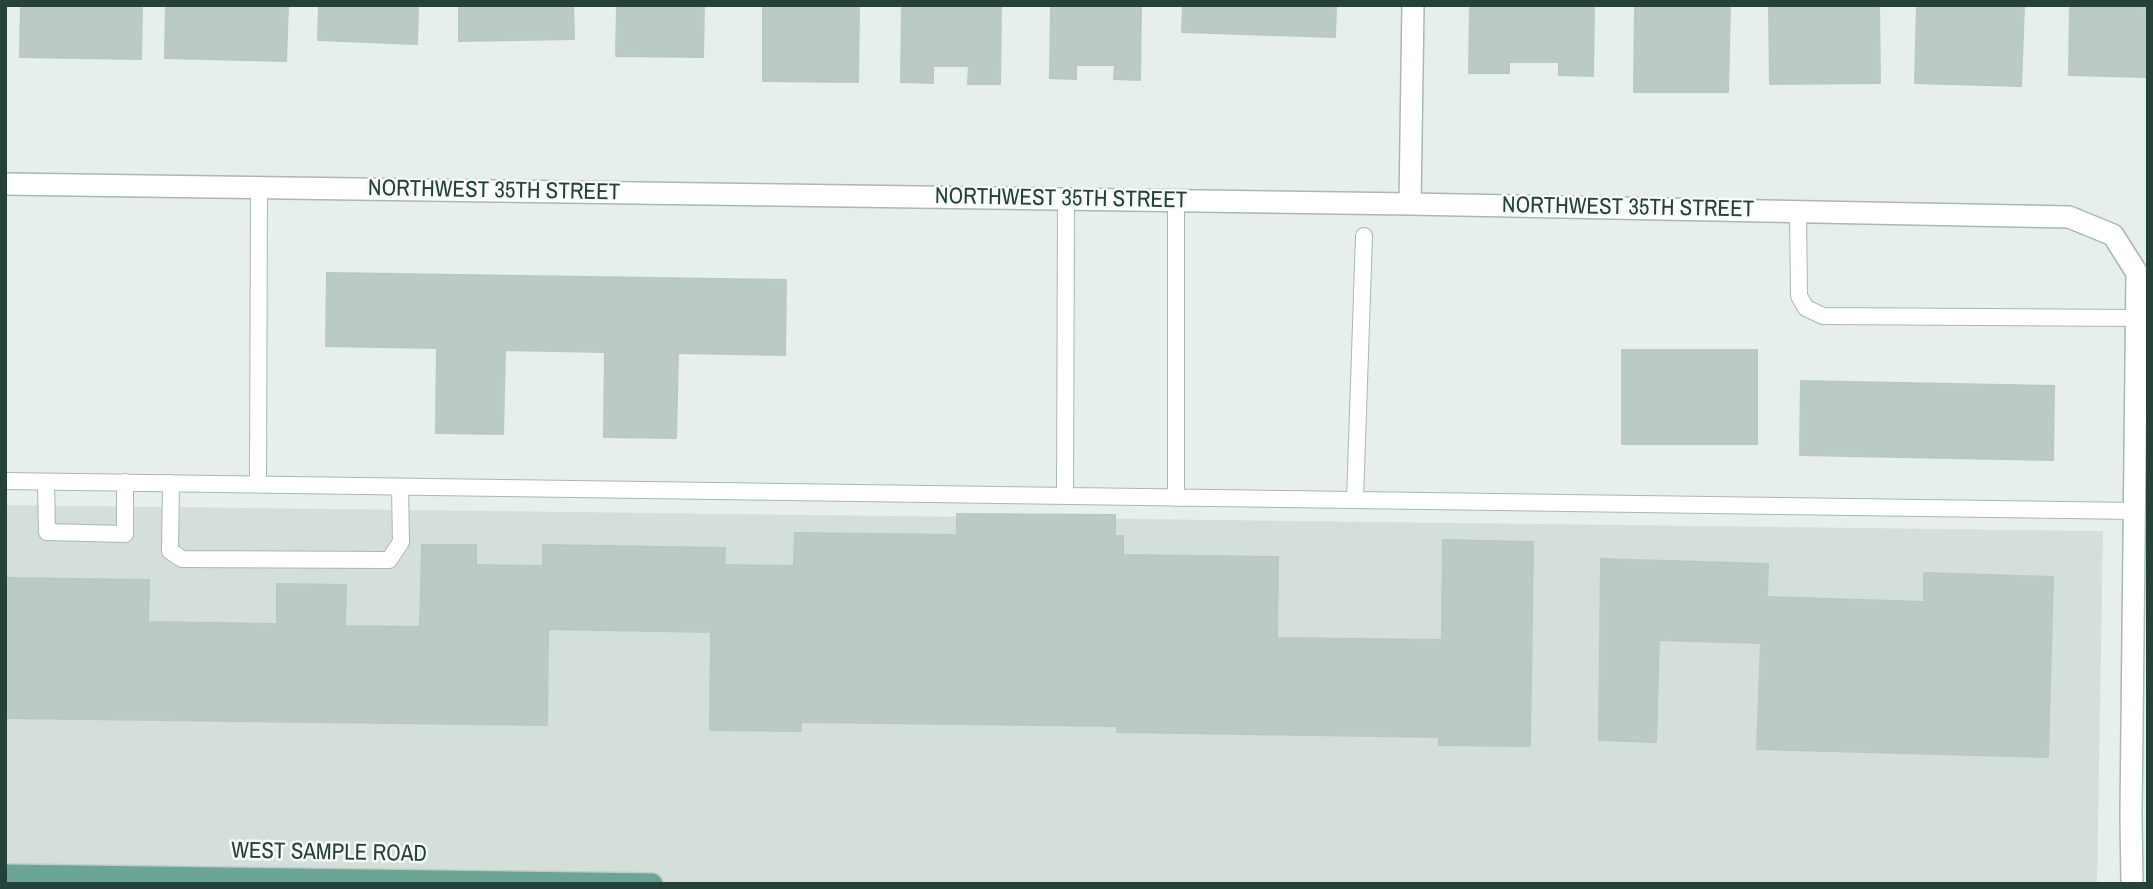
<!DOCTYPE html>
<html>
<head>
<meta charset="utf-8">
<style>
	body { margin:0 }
	#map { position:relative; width:2153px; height:889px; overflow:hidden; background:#e6efeb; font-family:"Archivo Narrow",sans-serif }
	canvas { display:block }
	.frame { position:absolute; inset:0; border:7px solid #24423a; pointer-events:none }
</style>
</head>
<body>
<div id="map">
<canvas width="2153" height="889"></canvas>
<div class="frame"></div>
</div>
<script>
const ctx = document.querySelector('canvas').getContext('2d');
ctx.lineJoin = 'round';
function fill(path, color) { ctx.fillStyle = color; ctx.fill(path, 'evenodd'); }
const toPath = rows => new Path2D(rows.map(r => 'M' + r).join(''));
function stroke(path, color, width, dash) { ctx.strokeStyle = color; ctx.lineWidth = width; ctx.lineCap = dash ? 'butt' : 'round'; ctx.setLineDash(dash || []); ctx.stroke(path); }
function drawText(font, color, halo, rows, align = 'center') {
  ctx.font = font + ' "Archivo Narrow",sans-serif'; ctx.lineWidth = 5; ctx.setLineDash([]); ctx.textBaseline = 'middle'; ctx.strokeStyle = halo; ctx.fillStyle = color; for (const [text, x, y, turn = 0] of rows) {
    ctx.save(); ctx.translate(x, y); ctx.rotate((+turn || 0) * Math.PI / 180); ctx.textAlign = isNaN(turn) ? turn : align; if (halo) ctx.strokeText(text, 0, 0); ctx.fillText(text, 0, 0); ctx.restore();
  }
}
fill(toPath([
	[5,505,2103,531,2097,884,5,884]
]), '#d4dfda');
const building = toPath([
	[21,5,142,5,141,59,20,57,21,5],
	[166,5,288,5,286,61,165,58,166,5],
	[319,5,418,5,417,44,318,40,319,5],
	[459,5,573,5,574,39,459,41,459,5],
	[617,5,704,5,703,57,616,56,617,5],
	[763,5,859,5,858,82,763,81,763,5],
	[902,5,1001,5,1000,84,968,84,969,66,933,66,933,83,901,82,902,5],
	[1051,5,1141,5,1140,80,1114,79,1115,65,1076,65,1076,79,1050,78,1051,5],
	[1183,5,1336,5,1335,37,1182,32,1183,5],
	[1470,5,1594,5,1593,76,1559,75,1559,62,1509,62,1509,73,1469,73,1470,5],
	[1635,5,1730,5,1728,92,1634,92,1635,5],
	[1769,5,1879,5,1880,83,1770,84,1769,5],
	[1917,5,2024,5,2021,86,1915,83,1917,5],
	[2070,6,2148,8,2148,77,2069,75,2070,6],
	[327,273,786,280,785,355,678,353,676,438,604,437,605,352,505,350,503,434,436,433,437,348,326,346,327,273],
	[1622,350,1757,350,1757,444,1622,444,1622,350],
	[1801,381,2054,386,2053,460,1800,455,1801,381],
	[957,514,1115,515,1115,536,1123,536,1123,555,1278,557,1277,638,1442,640,1443,540,1533,542,1530,746,1439,745,1439,737,1117,732,1117,726,801,722,801,731,710,730,711,632,548,629,547,725,5,718,5,578,149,580,148,622,277,624,277,584,346,585,345,626,420,627,422,545,476,545,476,565,543,566,543,545,725,548,724,565,794,566,795,533,957,535,957,514],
	[1601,559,1768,564,1767,597,1924,602,1924,573,2053,577,2048,757,1757,749,1761,643,1659,640,1656,742,1599,740,1601,559]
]);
fill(building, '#bbcac4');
stroke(building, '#b8c9c2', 2);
const lane = toPath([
	[1176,200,1176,498],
	[1798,211,1799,296,1806,308,1823,316,2137,318],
	[5,481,2135,511],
	[46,482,47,532,125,534,125,482],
	[171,483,170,551,182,559,389,560,401,542,400,487],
	[258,484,259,187],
	[1065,496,1066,198],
	[1355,500,1364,236]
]);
const street = toPath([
	[5,184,1410,204,2069,217,2113,235,2137,273,2131,815,2132,884],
	[1410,204,1413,5]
]);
const primary = toPath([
	[5,875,652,884]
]);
stroke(lane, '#a8b8b2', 18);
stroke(street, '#a8b8b2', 24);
stroke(primary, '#c2cac8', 24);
stroke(lane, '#fff', 16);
stroke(street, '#fff', 21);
stroke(primary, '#6aa596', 21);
drawText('23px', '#24423a', '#f7fbf9', [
	["NORTHWEST 35TH STREET",494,191,1],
	["NORTHWEST 35TH STREET",1061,199,1],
	["NORTHWEST 35TH STREET",1628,208,1],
	["WEST SAMPLE ROAD",329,853,1]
]);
</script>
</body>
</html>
